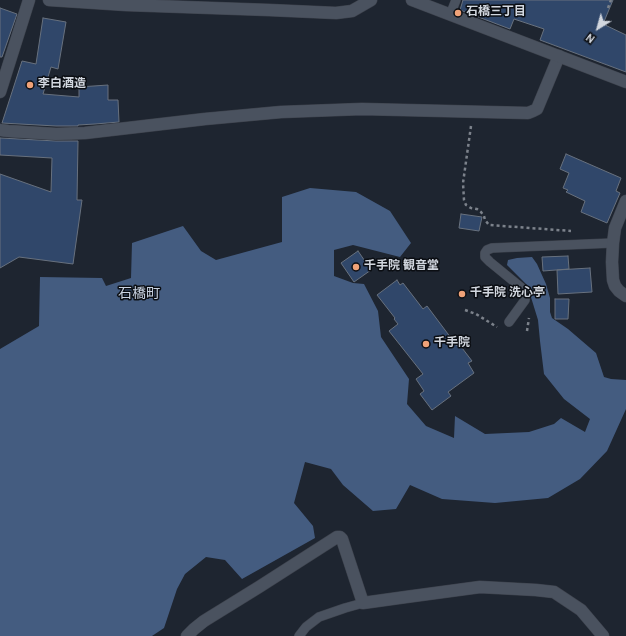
<!DOCTYPE html>
<html>
<head>
<meta charset="utf-8">
<style>
	body { margin:0 }
	#map { position:relative; width:626px; height:636px; overflow:hidden; background:#1e2530; font-family:Overpass,sans-serif }
	canvas { display:block }
	.north { position:absolute; left:578px; top:8px; width:40px; height:40px; -webkit-text-stroke:3px #0b0e13; paint-order:stroke; rotate:217deg; font-size:11px; font-weight:700; line-height:16px; text-align:center; color:#d2d7df }
	.north::after { content:''; display:block; margin:auto; width:14px; height:18px; background:#d2d7df; clip-path:polygon(50% 0,100% 100%,50% 72%,0 100%) }
</style>
</head>
<body>
<div id="map">
<canvas width="626" height="636"></canvas>
<div class="north">N</div>
</div>
<script>
const ctx = document.querySelector('canvas').getContext('2d');
ctx.lineJoin = 'round';
function fill(path, color) { ctx.fillStyle = color; ctx.fill(path, 'evenodd'); }
const toPath = rows => new Path2D(rows.map(r => 'M' + r).join(''));
function stroke(path, color, width, dash) { ctx.strokeStyle = color; ctx.lineWidth = width; ctx.lineCap = dash ? 'butt' : 'round'; ctx.setLineDash(dash || []); ctx.stroke(path); }
function drawText(font, color, halo, rows, align = 'center') {
  ctx.font = font + ' Overpass,"Noto Sans JP",sans-serif'; ctx.lineWidth = 3; ctx.setLineDash([]); ctx.textBaseline = 'middle'; ctx.strokeStyle = halo; ctx.fillStyle = color; for (const [text, x, y, turn = 0] of rows) {
    ctx.save(); ctx.translate(x, y); ctx.rotate((+turn || 0) * Math.PI / 180); ctx.textAlign = isNaN(turn) ? turn : align; if (halo) ctx.strokeText(text, 0, 0); ctx.fillText(text, 0, 0); ctx.restore();
  }
}
fill(toPath([
	[310,188,356,192,390,211,411,243,400,257,353,245,334,250,334,276,353,283,364,284,378,311,381,337,409,379,407,404,426,426,454,438,455,416,485,434,529,432,554,424,561,418,585,432,590,419,564,399,544,374,540,341,538,320,530,294,529,287,507,265,508,260,517,258,532,257,537,264,546,284,550,298,550,312,552,318,568,329,596,353,604,377,611,379,626,380,626,409,607,451,580,479,548,498,495,503,442,499,410,485,396,509,373,511,343,485,331,469,305,462,294,503,313,526,315,538,242,579,225,560,206,557,185,574,177,589,164,628,152,636,0,636,0,349,39,326,40,277,102,278,106,286,131,278,132,243,183,226,201,251,216,260,282,242,282,197]
]), '#445c80');
const building = toPath([
	[463,0,613,0,603,24,626,35,626,72,540,40,544,29,514,19,510,29,460,10,463,0],
	[0,8,17,14,2,57,0,57,0,8],
	[43,18,66,22,58,69,51,67,43,94,79,97,79,87,108,85,108,100,118,100,119,122,95,124,78,125,78,126,56,126,2,123,22,61,36,64,43,18],
	[0,138,56,141,78,141,77,200,82,200,73,264,19,257,0,268,0,174,51,192,52,158,0,155,0,138],
	[566,154,621,178,616,191,620,193,607,223,581,212,585,201,566,192,568,190,563,188,569,173,560,169,566,154],
	[461,214,482,217,479,231,459,228,461,214],
	[358,251,371,270,354,282,341,263,358,251],
	[568,256,569,269,543,271,542,257,568,256],
	[590,268,592,292,558,294,557,270,590,268],
	[397,280,400,285,403,283,423,309,427,306,457,346,459,344,472,361,468,363,474,373,448,392,451,396,432,410,420,394,424,391,416,379,423,374,389,331,398,324,394,319,395,318,377,295,397,280],
	[555,299,569,299,568,319,555,319,555,299]
]);
fill(building, '#30476a');
stroke(building, '#68717e', 1);
const lane = toPath([
	[450,15,456,0],
	[509,322,525,300,525,293,523,289,490,262,485,257,485,253,487,250,492,248,613,243],
	[299,636,306,627,319,617,345,608,363,603]
]);
const street = toPath([
	[0,92,29,0],
	[0,130,8,131,56,134,85,133,205,119,281,112,362,109,528,113,533,111,537,109,559,56],
	[626,201,615,228,613,243,612,262,613,280,615,286,619,291,626,296],
	[187,636,194,629,204,621,259,587,337,537,340,537,342,539,363,603,406,597,480,587,536,590,554,592,581,610,603,636]
]);
const secondary = toPath([
	[49,0,126,5,269,10,336,13,352,11,371,0],
	[412,0,626,82]
]);
stroke(lane, '#3d424c', 10);
stroke(street, '#3d424c', 13);
stroke(secondary, '#3d424c', 13);
stroke(toPath([
	[608,8,611,0],
	[471,126,463,183,464,200,466,205,471,208,477,209,481,212,484,216,485,220,489,225,571,231],
	[465,310,476,314,497,327],
	[527,331,529,318]
]), '#7c828b', 2.5, [3, 3]);
stroke(lane, '#4a525f', 9);
stroke(street, '#4a525f', 12);
stroke(secondary, '#4a525f', 12);
for (const [x, y, r, color] of [
	[458,13,4,"#f0a278"],
	[30,85,4,"#f0a278"],
	[356,267,4,"#f0a278"],
	[462,294,4,"#f0a278"],
	[426,344,4,"#f0a278"]
]) { const dot = new Path2D(); dot.arc(x, y, r, 0, 2 * Math.PI); ctx.fillStyle = color; ctx.fill(dot); stroke(dot, '#0b0e13', 1.5); }
drawText('bold 12px', '#d2d7df', '#0b0e13', [
	["石橋三丁目",466,13],
	["李白酒造",38,85],
	["千手院 観音堂",364,267],
	["千手院 洗心亭",470,294],
	["千手院",434,344]
], 'left');
drawText('14px', '#c9d3e2', '#0b0e13', [
	["石橋町",139,295]
]);
</script>
</body>
</html>
